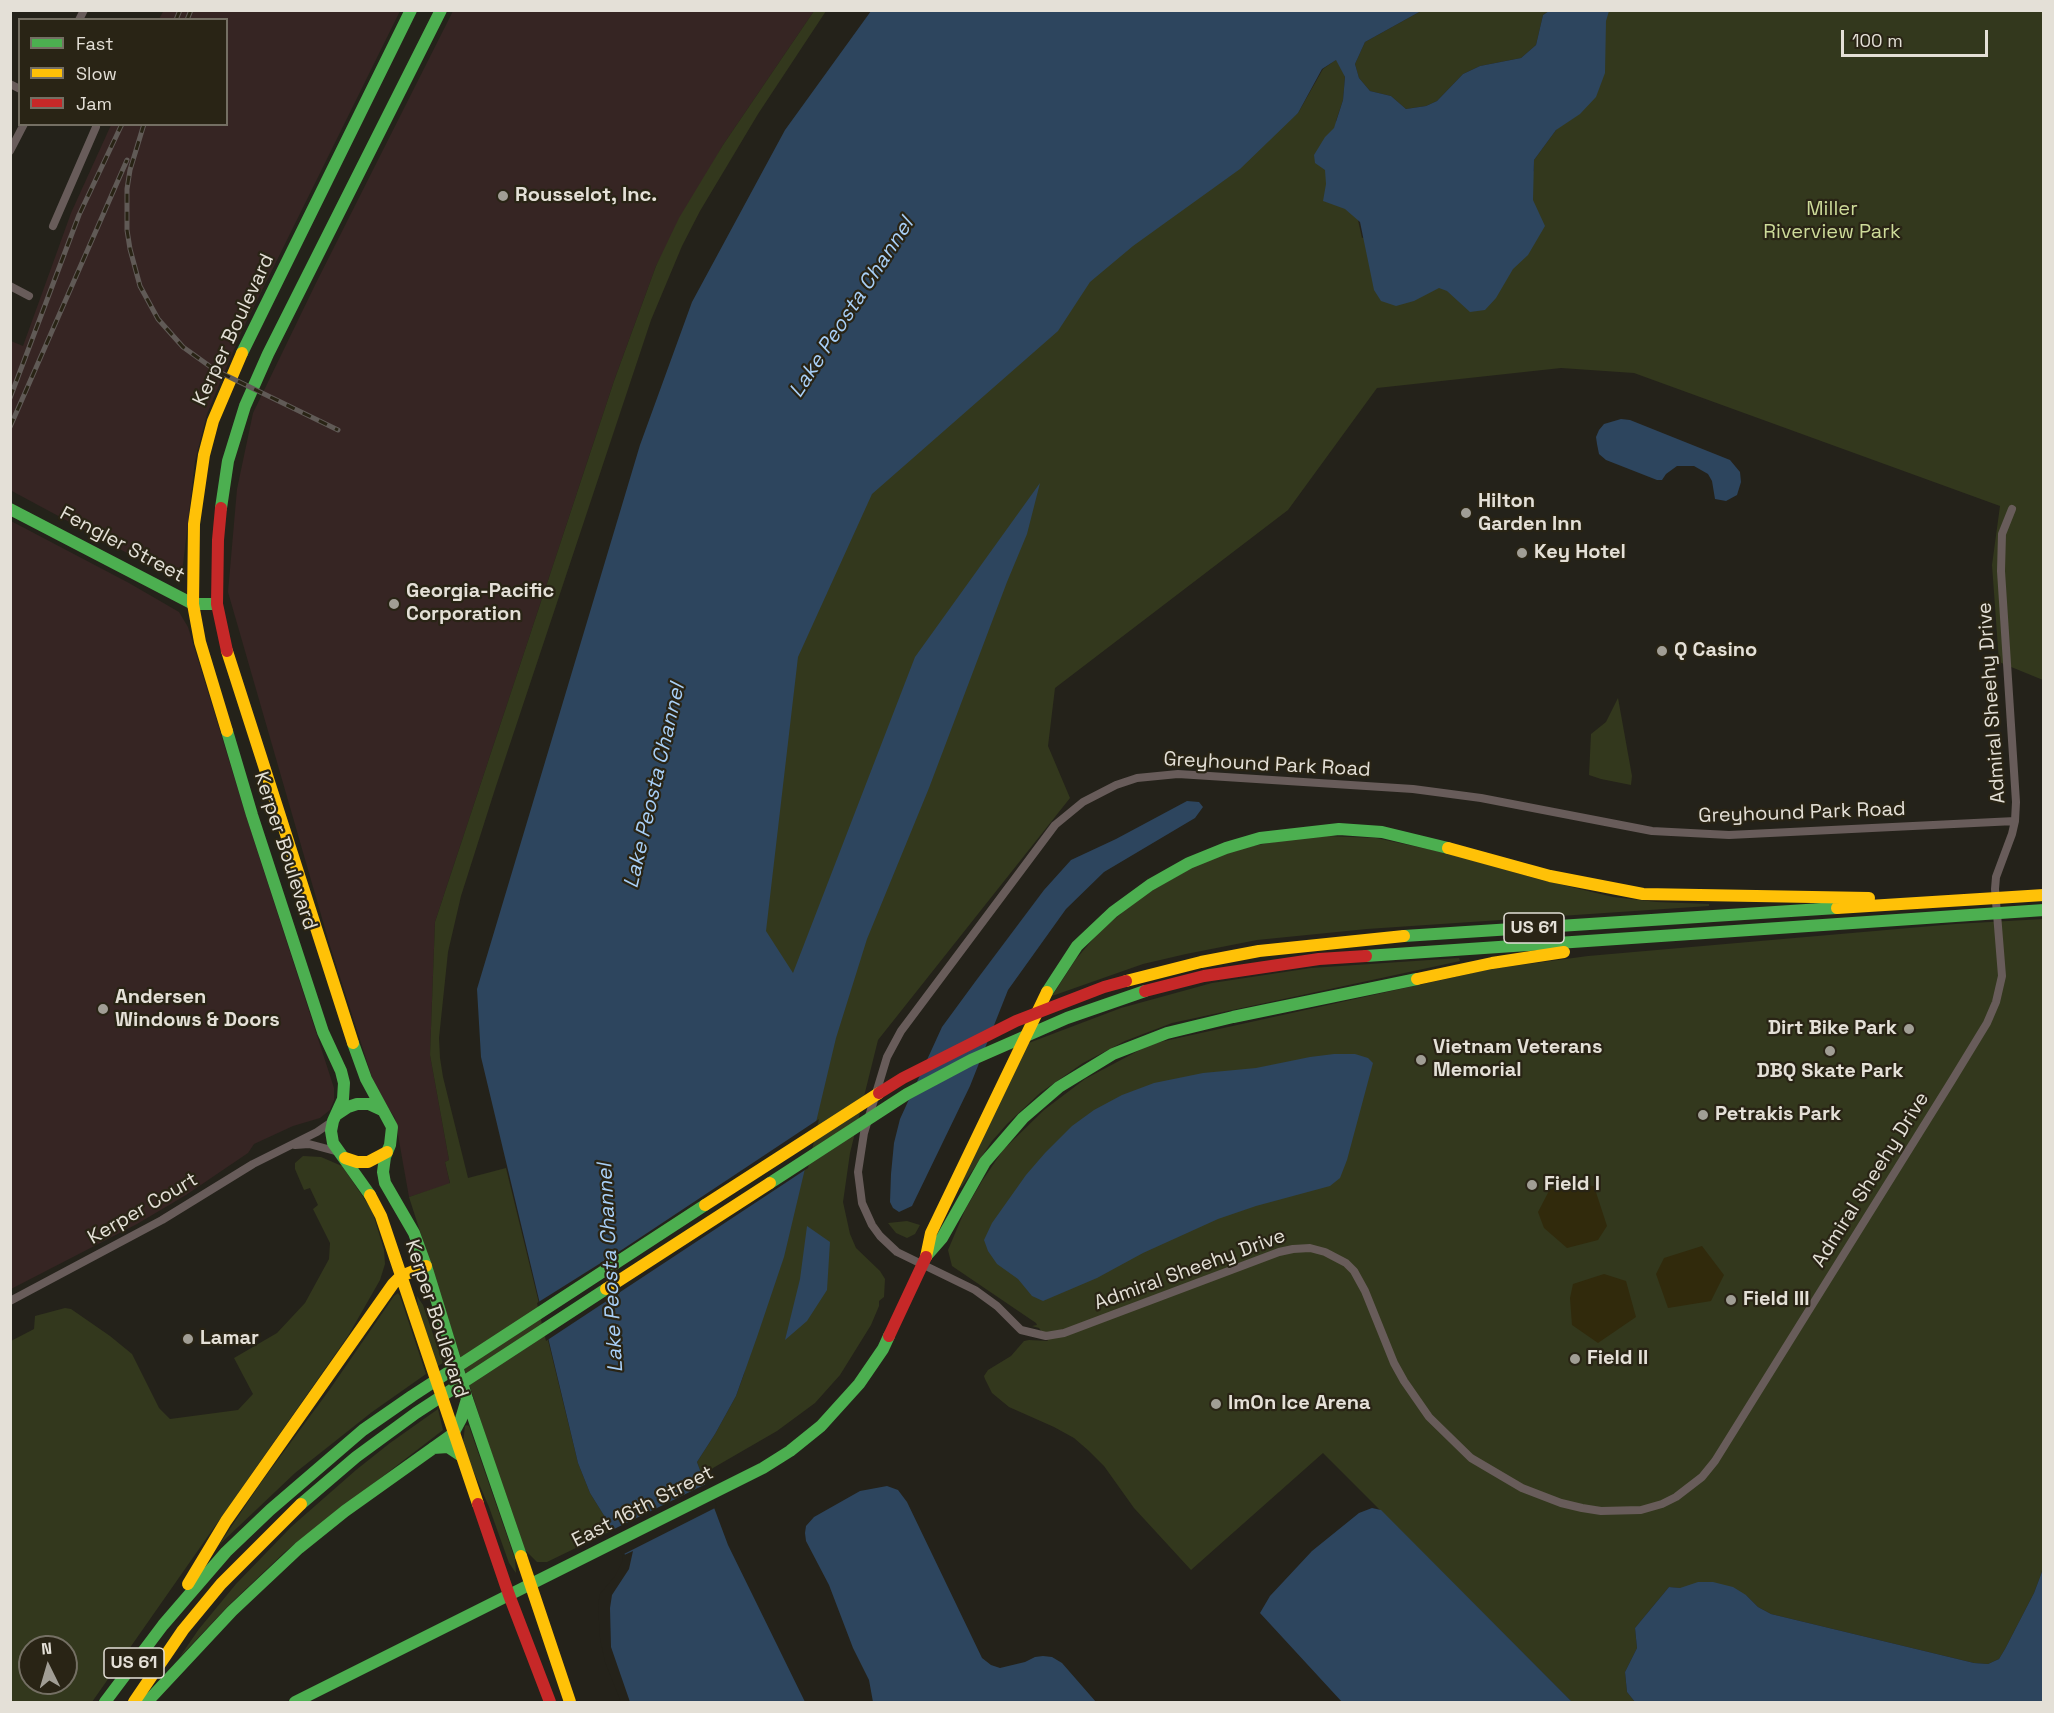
<!DOCTYPE html>
<html>
<head>
<meta charset="utf-8">
<style>
	body { margin:0 }
	#map { position:relative; width:2054px; height:1713px; overflow:hidden; background:#24221a; font-family:"Space Grotesk",sans-serif }
	canvas { display:block }
	.frame { position:absolute; inset:0; border:12px solid #e4e0d7; pointer-events:none }
	.legend { position:absolute; left:18px; top:18px; width:210px; height:108px; box-sizing:border-box; background:#292415; border:2px solid #746f63; margin:0; padding:8px 10px; list-style:none; font-size:18px; color:#e4e0d7 }
	.legend li { display:flex; align-items:center; gap:12px; height:30px }
	.legend b { width:30px; border:2px solid #746f63 }
	.north { position:absolute; left:18px; top:1635px; width:60px; height:60px; box-sizing:border-box; background:#292415; border:2px solid #746f63; border-radius:50%; rotate:355deg; font-size:16px; font-weight:700; line-height:24px; text-align:center; color:#e4e0d7 }
	.north::after { content:''; display:block; margin:auto; width:21px; height:27px; background:#a19e95; clip-path:polygon(50% 0,100% 100%,50% 72%,0 100%) }
	.scale { position:absolute; left:1841px; top:30px; width:147px; height:27px; box-sizing:border-box; border:3px solid #e4e0d7; border-top:0; padding-left:8px; font-size:18px; line-height:21px; white-space:nowrap; color:#e4e0d7; -webkit-text-stroke:4px #292415; paint-order:stroke }
</style>
</head>
<body>
<div id="map">
<canvas width="2054" height="1713"></canvas>
<div class="frame"></div>
<ul class="legend">
<li><b style="height:8px;background:#4caf50"></b>Fast</li>
<li><b style="height:8px;background:#ffc107"></b>Slow</li>
<li><b style="height:8px;background:#c62828"></b>Jam</li>
</ul>
<div class="north">N</div>
<div class="scale">100 m</div>
</div>
<script>
const ctx = document.querySelector('canvas').getContext('2d');
ctx.lineJoin = 'round';
function fill(path, color) { ctx.fillStyle = color; ctx.fill(path, 'evenodd'); }
const toPath = rows => new Path2D(rows.map(r => 'M' + r).join(''));
function stroke(path, color, width, dash) { ctx.strokeStyle = color; ctx.lineWidth = width; ctx.lineCap = dash ? 'butt' : 'round'; ctx.setLineDash(dash || []); ctx.stroke(path); }
function drawText(font, color, halo, rows, align = 'center') {
  ctx.font = font + ' "Space Grotesk",sans-serif'; ctx.lineWidth = 4.5; ctx.setLineDash([]); ctx.textBaseline = 'middle'; ctx.strokeStyle = halo; ctx.fillStyle = color; for (const [text, x, y, turn = 0] of rows) {
    ctx.save(); ctx.translate(x, y); ctx.rotate((+turn || 0) * Math.PI / 180); ctx.textAlign = isNaN(turn) ? turn : align; if (halo) ctx.strokeText(text, 0, 0); ctx.fillText(text, 0, 0); ctx.restore();
  }
}
fill(toPath([
	[164,10,400,11,241,333,207,414,195,461,181,582,10,490,11,341,23,346,71,213,111,125,226,124,226,20,159,19],
	[453,11,814,11,723,145,656,266,614,381,435,922,430,1055,449,1160,445,1162,450,1184,409,1197,395,1118,376,1090,330,946,228,592,237,489,253,413,316,283],
	[11,521,129,583,179,612,188,627,247,819,334,1088,334,1100,330,1110,320,1118,293,1126,254,1144,248,1153,186,1195,137,1224,11,1289]
]), '#362523');
fill(toPath([
	[814,11,826,11,758,114,700,211,682,246,651,320,496,786,461,896,448,952,439,1038,440,1058,443,1077,468,1178,506,1168,578,1463,590,1493,613,1530,547,1562,537,1562,524,1549,497,1471,409,1197,450,1183,445,1162,449,1160,430,1055,435,922,614,381,656,266,679,218,723,145],
	[1421,11,1549,11,1543,15,1536,45,1521,58,1480,66,1463,74,1437,101,1426,106,1406,109,1391,96,1370,91,1359,78,1355,64,1365,42],
	[1606,11,2043,11,2043,680,1999,662,1992,565,2000,506,1634,373,1561,368,1377,388,1288,510,1055,688,1048,746,1070,798,878,1040,850,1153,843,1202,850,1234,856,1248,880,1271,885,1279,884,1297,879,1301,879,1306,871,1325,840,1375,815,1403,777,1431,713,1468,703,1478,697,1462,715,1434,736,1396,744,1374,781,1036,732,822,830,519,1083,264,1298,113,1323,69,1337,59,1345,77,1343,100,1336,121,1362,238,1534,171,1534,160,1556,130],
	[1618,698,1632,776,1631,785,1601,779,1589,775,1591,734,1606,722],
	[1326,836,1376,838,1446,853,1538,879,1613,897,1657,902,1709,904,1709,906,1367,929,1257,940,1186,954,1143,964,1052,996,1076,959,1100,931,1141,897,1193,867,1237,849,1284,840],
	[2043,919,2043,1569,2034,1593,2005,1649,1999,1659,1988,1664,1974,1663,1771,1614,1758,1607,1746,1595,1669,1587,1635,1628,1637,1648,1625,1672,1627,1692,1635,1702,1572,1702,1323,1453,1191,1570,1134,1508,1104,1466,1089,1451,1074,1438,1054,1427,1009,1407,992,1393,985,1379,984,1376,988,1370,1011,1356,1024,1341,1029,1340,1048,1341,1039,1328,1032,1326,1037,1325,1036,1323,952,1266,948,1250,965,1210,982,1181,1003,1150,1044,1110,1085,1079,1151,1044,1491,969,1588,956,1955,924],
	[1459,958,1460,961,1451,963,1172,1023,1125,1041,1083,1063,1040,1093,1007,1124,992,1141,961,1188,959,1187,1026,1044,1121,1008,1212,983,1311,968],
	[303,1156,321,1157,342,1166,372,1210,384,1250,385,1264,380,1280,348,1336,92,1702,11,1702,11,1341,34,1329,35,1316,65,1308,71,1309,110,1336,132,1354,159,1408,170,1419,238,1410,253,1394,234,1358,277,1333,305,1303,329,1259,330,1243,313,1209,318,1205,310,1188,304,1190,295,1169,295,1163],
	[30,1647,66,1647,66,1683,30,1683],
	[907,1221,920,1225,915,1234,907,1238,896,1233,888,1223],
	[398,1293,400,1296,426,1374,372,1412,295,1473,219,1545,260,1484,330,1389,394,1296],
	[417,1296,423,1305,443,1363,436,1367,418,1306],
	[438,1409,443,1430,286,1551,229,1605,179,1658,199,1629,236,1584,291,1527,356,1470,390,1443],
	[467,1425,469,1426,515,1559,516,1573,509,1563,489,1507,466,1454,463,1443,465,1426]
]), '#33381d');
fill(toPath([
	[1567,1184,1594,1186,1607,1226,1598,1240,1567,1248,1544,1228,1538,1212,1550,1189],
	[1702,1246,1724,1275,1711,1301,1668,1308,1656,1274,1664,1258],
	[1604,1274,1626,1281,1636,1317,1598,1343,1572,1325,1570,1298,1573,1284]
]), '#312a0c');
fill(toPath([
	[871,11,1421,11,1365,42,1355,64,1359,78,1370,91,1391,96,1406,109,1426,106,1437,101,1463,74,1480,66,1521,58,1536,45,1543,15,1549,11,1609,11,1606,21,1605,73,1596,97,1580,114,1556,130,1534,160,1533,200,1545,226,1528,255,1513,269,1496,298,1485,310,1470,312,1447,291,1439,288,1414,301,1396,306,1381,301,1374,290,1360,222,1345,209,1323,201,1326,184,1325,170,1315,163,1314,155,1325,137,1334,128,1343,100,1345,77,1336,60,1322,69,1298,113,1240,169,1133,246,1090,282,1058,331,872,494,798,657,766,931,793,973,915,657,1040,483,1027,534,1007,582,929,788,867,939,836,1038,784,1257,757,1337,736,1396,715,1434,697,1462,728,1545,805,1702,624,1702,608,1661,601,1605,618,1577,625,1555,613,1530,590,1493,578,1463,481,1057,477,989,640,445,692,302,785,130],
	[1621,419,1630,420,1730,460,1740,472,1741,482,1737,495,1726,501,1715,499,1712,481,1708,474,1694,466,1677,466,1666,474,1662,480,1657,480,1606,460,1599,454,1597,444,1596,437,1599,430,1604,424],
	[1187,801,1199,802,1203,807,1195,818,1104,872,1066,909,1008,990,970,1086,912,1206,899,1212,893,1208,890,1202,891,1174,894,1143,900,1119,942,1027,975,982,1044,890,1071,860,1116,839],
	[1334,1054,1355,1054,1368,1058,1373,1063,1347,1160,1340,1178,1330,1186,1256,1206,1218,1219,1143,1253,1097,1278,1043,1301,1032,1296,1018,1279,997,1264,988,1251,984,1240,992,1223,1026,1175,1045,1153,1072,1126,1094,1110,1122,1095,1154,1083,1203,1073,1256,1068,1310,1057],
	[807,1226,830,1242,827,1290,807,1321,785,1340,800,1279],
	[887,1486,898,1490,907,1502,982,1658,991,1665,1000,1668,1025,1662,1035,1657,1043,1656,1052,1657,1062,1663,1096,1702,873,1702,869,1680,853,1648,829,1585,806,1541,805,1533,806,1526,814,1517,860,1491],
	[1372,1508,1381,1510,1572,1702,1342,1702,1260,1613,1270,1596,1312,1551,1359,1513],
	[2043,1569,2043,1702,1635,1702,1627,1692,1625,1672,1637,1648,1635,1628,1669,1587,1680,1588,1698,1582,1713,1582,1733,1587,1746,1595,1758,1607,1771,1614,1974,1663,1988,1664,1999,1659,2005,1649,2034,1593]
]), '#2d455e');
fill(toPath([
	[819,1119,808,1168,546,1341,537,1303,623,1249],
	[708,1483,717,1507,622,1555,610,1531],
	[633,1551,629,1569,612,1595,610,1608,611,1647,630,1702,621,1702,605,1662,600,1638,598,1605,600,1594,615,1576,623,1560,622,1556]
]), '#24221a');
stroke(toPath([
	[79,20,84,10],
	[10,84,20,89],
	[10,151,24,124],
	[53,226,96,127],
	[10,286,29,296],
	[2012,509,2002,534,2001,571,2016,802,2015,821,2012,834,1996,877,1995,889,2002,976,1996,1002,1987,1023,1951,1082,1715,1461,1702,1477,1676,1497,1662,1504,1641,1510,1601,1511,1582,1508,1561,1503,1522,1488,1471,1458,1429,1417,1404,1381,1394,1363,1365,1291,1354,1271,1346,1263,1325,1252,1310,1248,1293,1249,1279,1252,1064,1333,1046,1336,1021,1330,997,1306,975,1290,897,1252,880,1236,872,1225,862,1203,858,1172,864,1133,887,1057,901,1031,1055,825,1083,802,1116,785,1137,778,1178,774,1413,789,1481,798,1652,831,1729,835,2015,821],
	[295,1145,309,1144,339,1152],
	[10,1301,162,1220,253,1164,317,1132,333,1121]
]), '#685c5a', 8);
stroke(toPath([
	[242,353,411,10],
	[221,508,228,461,245,406,268,354,441,10],
	[10,509,193,604,217,604],
	[227,731,252,815,323,1032,341,1071,344,1083,343,1099,333,1121,331,1131,333,1143,370,1195],
	[1404,936,1837,908],
	[1366,956,2044,910],
	[1047,992,1077,946,1113,912,1150,885,1189,863,1226,848,1260,838,1339,829,1382,832,1448,848],
	[353,1043,366,1079,392,1127,390,1145,385,1157,383,1172,385,1183,414,1233,426,1266,467,1399,521,1556],
	[336,1115,348,1107,357,1104,369,1104,382,1110],
	[770,1183,907,1094,971,1060,1067,1018,1145,991],
	[928,1254,942,1238,985,1162,1023,1118,1059,1087,1113,1054,1167,1033,1233,1017,1417,979],
	[433,1448,448,1447,460,1455],
	[301,1504,356,1457,416,1413,606,1289],
	[105,1702,163,1625,226,1552,270,1510,363,1430,412,1396,705,1205],
	[147,1702,232,1611,299,1548,345,1511,453,1434,461,1419,467,1399],
	[295,1702,763,1468,790,1451,821,1426,859,1384,883,1349,889,1336]
]), '#4caf50', 12);
stroke(toPath([
	[227,651,353,1043],
	[227,731,200,642,193,604,194,524,204,455,213,421,242,353],
	[1448,848,1550,876,1643,894,1869,898],
	[1837,908,2044,895],
	[1417,979,1492,963,1564,952],
	[1126,981,1201,962,1259,951,1404,936],
	[345,1158,357,1162,368,1162,387,1152],
	[370,1195,381,1216,478,1504],
	[705,1205,879,1093],
	[926,1257,931,1233,1047,992],
	[606,1289,770,1183],
	[521,1556,570,1702],
	[188,1584,226,1521,393,1284,401,1276,426,1266],
	[134,1702,183,1630,221,1584,301,1504]
]), '#ffc107', 12);
stroke(toPath([
	[221,508,218,540,217,604,227,651],
	[1145,991,1204,976,1319,959,1366,956],
	[879,1093,903,1078,1016,1021,1104,987,1126,981],
	[889,1336,926,1257],
	[478,1504,509,1595,550,1702]
]), '#c62828', 12);
const rail = toPath([
	[176,20,180,10],
	[187,20,191,10],
	[144,124,130,170,127,189,127,230,130,249,140,286,158,319,183,347,215,370,338,430],
	[10,398,79,215,122,124],
	[10,427,127,160]
]);
stroke(rail, '#605a56', 5);
stroke(rail, '#292415', 3, [9]);
for (const [x, y, r, color] of [
	[503,196,6,"#a19e95"],
	[1466,513,6,"#a19e95"],
	[1522,553,6,"#a19e95"],
	[394,604,6,"#a19e95"],
	[1662,651,6,"#a19e95"],
	[103,1009,6,"#a19e95"],
	[1909,1029,6,"#a19e95"],
	[1830,1051,6,"#a19e95"],
	[1421,1060,6,"#a19e95"],
	[1703,1115,6,"#a19e95"],
	[1532,1185,6,"#a19e95"],
	[1731,1300,6,"#a19e95"],
	[188,1339,6,"#a19e95"],
	[1575,1359,6,"#a19e95"],
	[1216,1404,6,"#a19e95"]
]) { const dot = new Path2D(); dot.arc(x, y, r, 0, 2 * Math.PI); ctx.fillStyle = color; ctx.fill(dot); stroke(dot, '#292415', 2); }
for (const [x, y, w] of [
	[1534,928,60],
	[134,1663,60]
]) { const box = new Path2D(); box.roundRect(x - w / 2, y - 15, w, 30, 4.5); ctx.fillStyle = '#292415'; ctx.fill(box); stroke(box, '#e4e0d7', 1.5); }
drawText('bold 18px', '#e4e0d7', null, [
	["US 61",1534,928],
	["US 61",134,1663]
]);
drawText('bold 20px', '#e4e0d7', '#292415', [
	["Rousselot, Inc.",515,196],
	["Hilton",1478,502],
	["Garden Inn",1478,525],
	["Key Hotel",1534,553],
	["Georgia-Pacific",406,592],
	["Corporation",406,615],
	["Q Casino",1674,651],
	["Andersen",115,998],
	["Windows & Doors",115,1021],
	["Dirt Bike Park",1897,1029,"right"],
	["Vietnam Veterans",1433,1048],
	["Memorial",1433,1071],
	["DBQ Skate Park",1830,1072,"center"],
	["Petrakis Park",1715,1115],
	["Field I",1544,1185],
	["Field III",1743,1300],
	["Lamar",200,1339],
	["Field II",1587,1359],
	["ImOn Ice Arena",1228,1404]
], 'left');
drawText('20px', '#cddb99', '#292415', [
	["Miller",1832,210],
	["Riverview Park",1832,233]
]);
drawText('20px', '#e4e0d7', '#292415', [
	["Kerper Boulevard",234,330,-65],
	["Fengler Street",122,545,28],
	["Admiral Sheehy Drive",1992,703,-94],
	["Greyhound Park Road",1267,765,3],
	["Greyhound Park Road",1802,813,-2],
	["Kerper Boulevard",285,851,72],
	["Admiral Sheehy Drive",1871,1180,-58],
	["Kerper Court",143,1209,-30],
	["Admiral Sheehy Drive",1190,1270,-20],
	["Kerper Boulevard",436,1319,72],
	["East 16th Street",643,1507,-27]
]);
drawText('italic 21px', '#a8cff7', '#292415', [
	["Lake Peosta Channel",852,308,-57],
	["Lake Peosta Channel",655,786,-77],
	["Lake Peosta Channel",611,1268,-93]
]);
</script>
</body>
</html>
